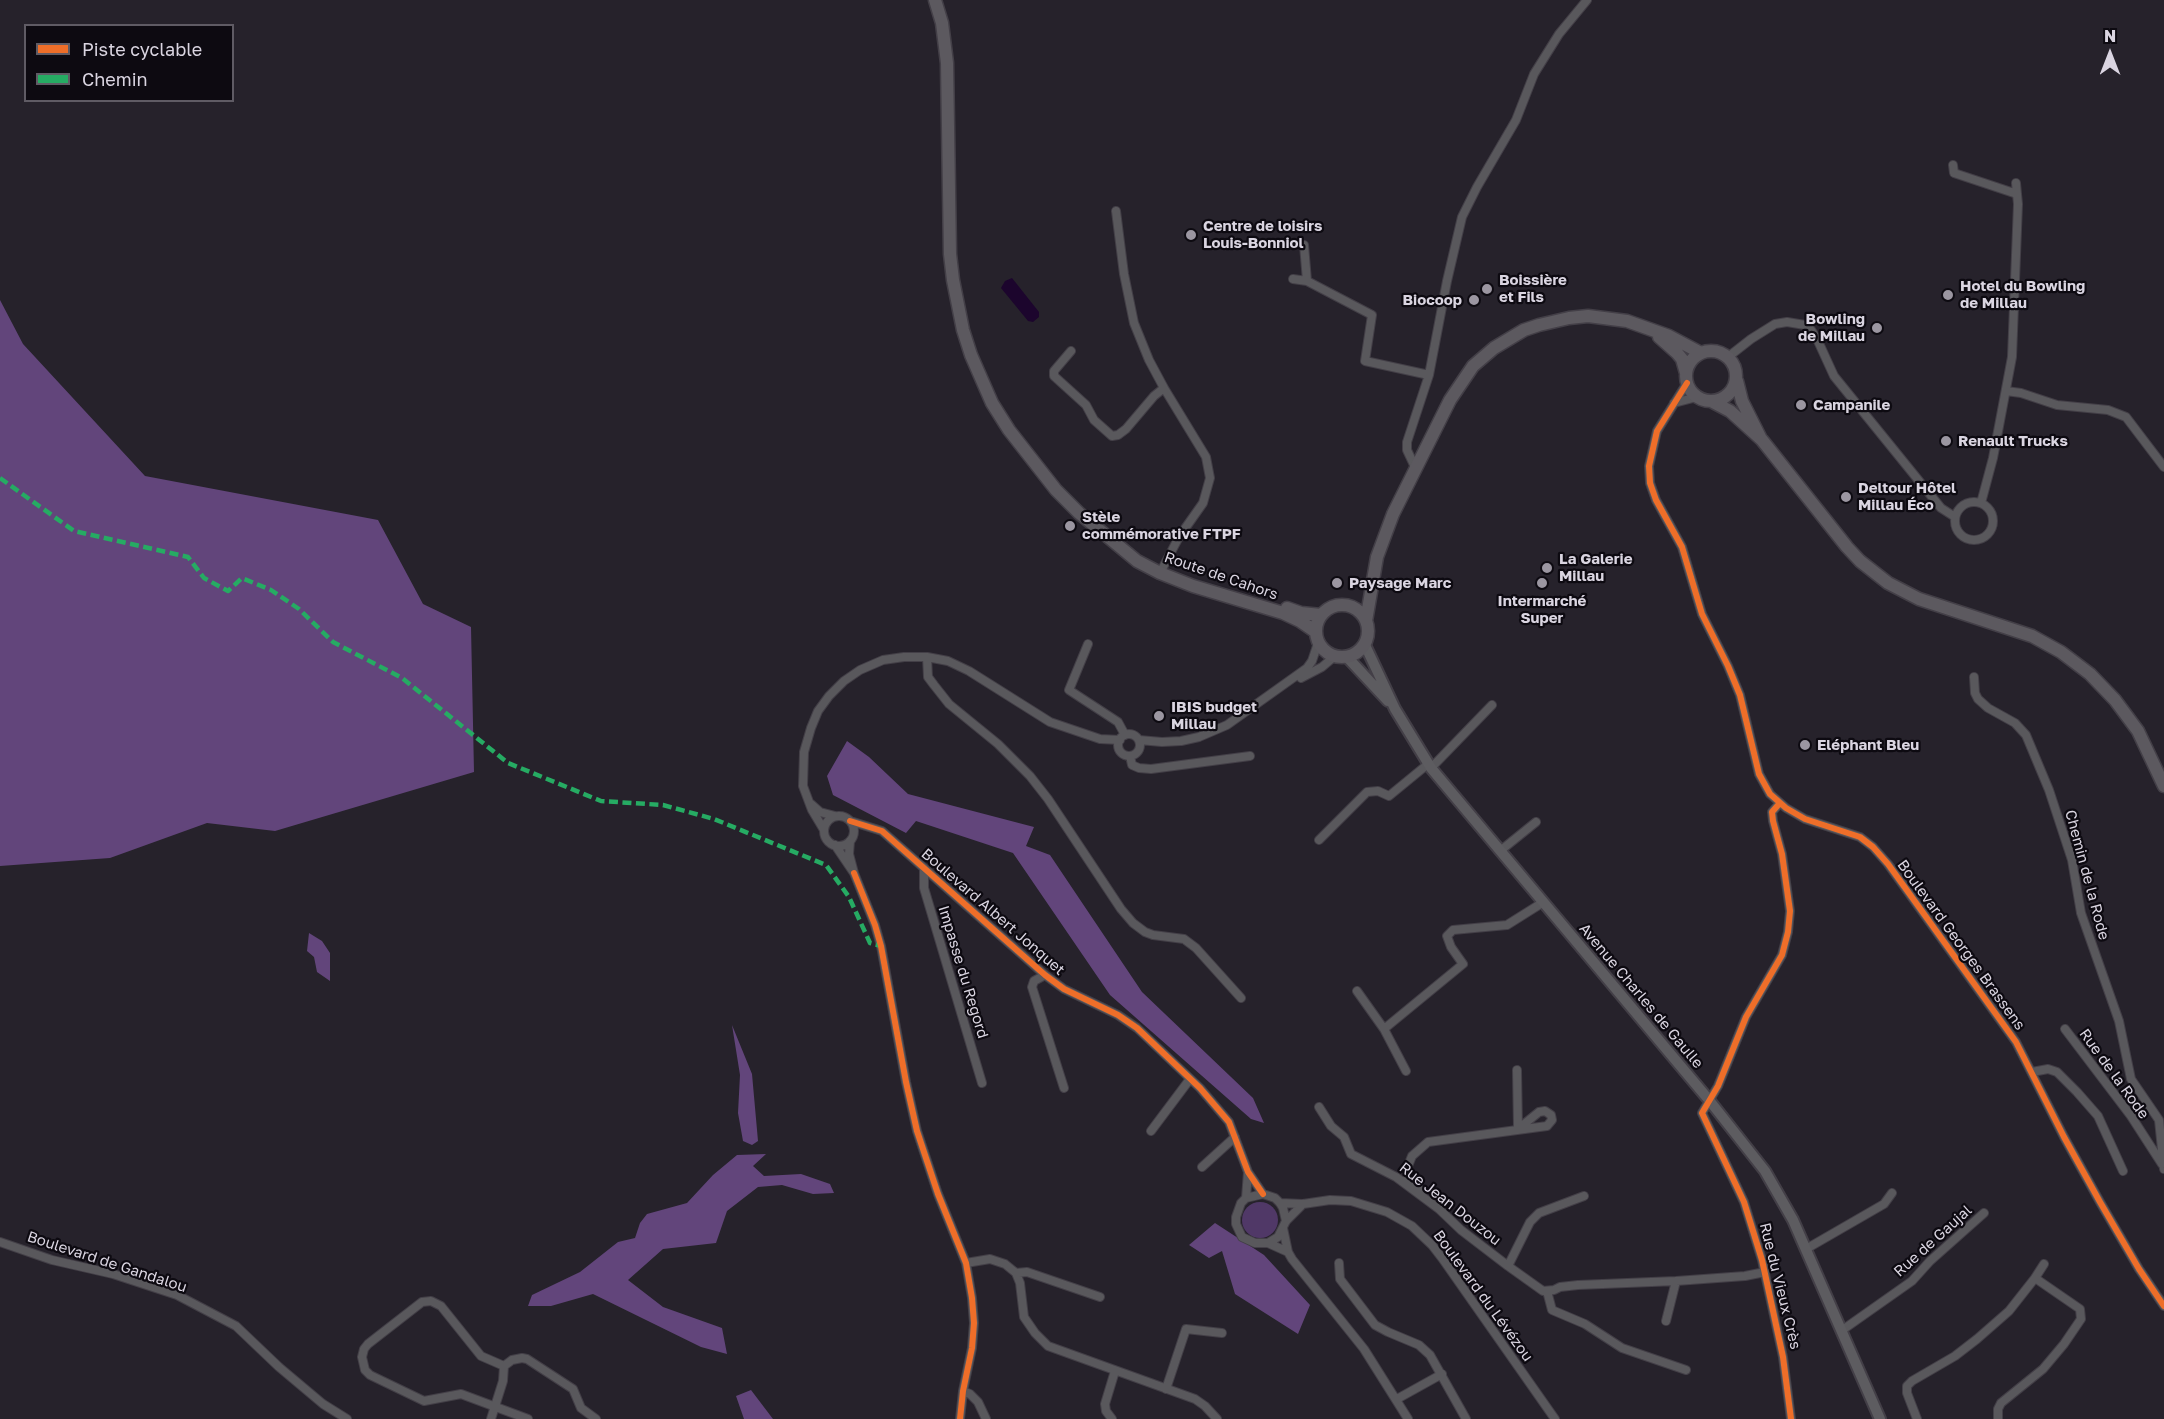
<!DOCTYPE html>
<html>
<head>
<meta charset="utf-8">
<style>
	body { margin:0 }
	#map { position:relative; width:2164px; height:1419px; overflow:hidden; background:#26222b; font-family:"Golos Text",sans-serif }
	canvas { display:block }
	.legend { position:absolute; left:24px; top:24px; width:210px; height:78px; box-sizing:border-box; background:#0d0a11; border:2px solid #5f5b64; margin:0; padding:8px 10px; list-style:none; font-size:18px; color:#dad5e1 }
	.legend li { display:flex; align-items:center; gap:12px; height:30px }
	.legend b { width:30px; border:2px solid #5f5b64 }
	.north { position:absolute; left:2080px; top:24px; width:60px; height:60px; -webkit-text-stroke:4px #0d0a11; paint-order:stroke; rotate:0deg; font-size:16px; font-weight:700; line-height:24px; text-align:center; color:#dad5e1 }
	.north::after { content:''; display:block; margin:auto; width:21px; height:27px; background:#dad5e1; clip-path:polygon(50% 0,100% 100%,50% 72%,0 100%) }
</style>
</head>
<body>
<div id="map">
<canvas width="2164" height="1419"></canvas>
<ul class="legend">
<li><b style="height:8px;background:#ee6e29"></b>Piste cyclable</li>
<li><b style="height:8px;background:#26ab63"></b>Chemin</li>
</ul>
<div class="north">N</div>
</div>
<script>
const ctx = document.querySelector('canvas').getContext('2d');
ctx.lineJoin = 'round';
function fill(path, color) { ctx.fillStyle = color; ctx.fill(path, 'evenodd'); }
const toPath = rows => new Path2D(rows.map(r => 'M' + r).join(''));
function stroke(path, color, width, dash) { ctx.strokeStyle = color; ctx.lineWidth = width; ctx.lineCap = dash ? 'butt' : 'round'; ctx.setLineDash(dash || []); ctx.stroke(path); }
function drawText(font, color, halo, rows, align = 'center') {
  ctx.font = font + ' "Golos Text",sans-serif'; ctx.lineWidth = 4.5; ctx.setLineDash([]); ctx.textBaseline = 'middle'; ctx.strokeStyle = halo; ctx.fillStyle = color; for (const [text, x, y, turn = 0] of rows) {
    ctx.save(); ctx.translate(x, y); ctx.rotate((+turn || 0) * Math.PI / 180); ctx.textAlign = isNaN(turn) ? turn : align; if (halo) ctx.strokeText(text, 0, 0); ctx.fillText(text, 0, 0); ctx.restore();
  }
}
fill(toPath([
	'1242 1220a18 18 0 1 1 36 0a18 18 0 1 1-36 0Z'
]), '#503867');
fill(toPath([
	[0,300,23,344,145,476,378,520,423,604,471,627,474,772,275,831,207,823,110,858,0,866],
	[847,741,869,757,908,794,1034,827,1026,846,1050,855,1142,992,1253,1098,1264,1123,1251,1119,1110,995,1013,853,916,821,906,833,833,795,827,776],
	[309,933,322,941,330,953,330,981,317,972,314,957,307,951],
	[732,1025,752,1074,758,1141,752,1145,743,1141,738,1113,740,1075],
	[766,1154,753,1166,764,1176,801,1174,830,1184,834,1193,813,1194,782,1185,758,1187,727,1211,716,1243,663,1249,628,1280,663,1307,722,1328,727,1354,701,1347,593,1294,551,1306,528,1306,532,1295,580,1272,618,1242,635,1238,640,1223,647,1214,687,1203,713,1175,737,1155],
	[1215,1223,1264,1255,1310,1305,1298,1334,1235,1294,1222,1251,1209,1258,1189,1245],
	[751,1390,773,1419,744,1419,736,1396]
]), '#62457b');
fill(toPath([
	[1012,278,1039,312,1039,317,1033,322,1028,321,1001,288,1005,281]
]), '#1c052d');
const minor = toPath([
	[1953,165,1954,173,2017,194,2018,204,2012,357,1993,458,1981,503],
	[2016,183,2017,194],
	[1116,211,1124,274,1134,323,1149,360,1164,388,1206,457,1210,478,1203,503,1179,537,1160,573],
	[1304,245,1307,281,1372,315,1365,361,1429,375],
	[1293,279,1307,281],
	[1071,351,1054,371,1054,376,1086,405,1094,420,1112,436,1118,435,1126,429,1154,396,1164,388],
	[1728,357,1751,339,1775,324,1787,322,1805,325,1811,330,1818,341,1834,376,1941,508,1955,517],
	[1687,383,1657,431,1649,466,1650,483,1656,500,1682,547,1702,614,1728,666,1740,695,1759,774,1770,794,1786,808,1805,819,1860,837,1873,847,1888,864,2016,1042,2064,1137,2100,1202,2139,1269,2164,1306],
	[2006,391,2021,393,2057,405,2108,410,2126,417,2164,467],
	[1674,403,1697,397],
	[1415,467,1407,450,1407,442,1429,375,1447,281,1462,217,1477,187,1516,120,1534,74,1559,34,1587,0],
	'1955 521a19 19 0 1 1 38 0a19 19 0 1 1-38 0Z',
	[1088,644,1069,690,1118,722,1125,735],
	[927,657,928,677,934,685,949,704,998,744,1030,776,1048,799,1121,909,1133,923,1145,932,1153,935,1184,939,1196,948,1241,998],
	[1974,677,1975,693,1978,699,1988,708,2015,723,2026,735,2049,790,2072,860,2081,913,2119,1021,2131,1079,2159,1120,2164,1169],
	[1301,678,1322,667,1335,656],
	'1118 745a11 11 0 1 1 22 0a11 11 0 1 1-22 0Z',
	[1139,740,1162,742,1181,741,1199,737,1227,725,1307,668,1312,661,1318,643],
	[1130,756,1132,765,1139,768,1151,769,1250,756],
	[1431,768,1492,705],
	[811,804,820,812,835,816],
	[1779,804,1772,812,1773,821,1782,854,1790,911,1788,932,1782,955,1746,1017,1718,1086,1702,1113,1744,1202,1762,1260,1783,1357,1791,1419],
	'824 831a15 15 0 1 1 30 0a15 15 0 1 1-30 0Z',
	[850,821,882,831,1045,975,1064,989,1118,1015,1137,1028,1200,1088,1229,1122,1248,1172,1263,1194],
	[824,830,812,810,803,786,804,752,811,728,818,711,829,696,844,681,860,670,883,660,904,657,927,657,948,661,969,671,1050,722,1100,739,1120,740],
	[1319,840,1367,792,1378,791,1389,796,1428,764],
	[835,845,854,873,849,854,850,841],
	[1500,851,1536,822],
	[924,868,924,888,982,1083],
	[854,873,875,925,881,946,906,1082,917,1131,938,1194,966,1263,972,1298,974,1323,972,1348,963,1391,960,1419],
	[1045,975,1034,981,1032,987,1064,1088],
	[1357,991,1384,1029,1463,964,1451,947,1447,936,1453,930,1507,925,1542,903],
	[1384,1029,1406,1071],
	[2065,1029,2131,1116,2162,1164],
	[1517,1070,1518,1129],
	[2032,1072,2048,1069,2057,1072,2077,1092,2098,1116,2123,1171],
	[1319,1107,1331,1126,1344,1137,1351,1154,1396,1177,1439,1209,1461,1230,1508,1266,1543,1291,1554,1290,1560,1287,1578,1285,1676,1281,1745,1276,1765,1272],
	[1151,1131,1190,1079],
	[1202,1167,1235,1137],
	[1421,1191,1408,1179,1406,1171,1412,1156,1428,1142,1547,1126,1552,1120,1551,1115,1545,1111,1539,1112,1518,1129],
	[1246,1198,1248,1172],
	[1280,1203,1303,1204,1330,1200,1351,1201,1387,1212,1412,1226,1432,1245,1442,1258,1555,1419],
	[1286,1221,1283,1208,1280,1203,1275,1198,1263,1194,1246,1198,1241,1203,1236,1217,1236,1224,1242,1237,1255,1243,1268,1243,1278,1237,1286,1221,1303,1204],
	[1283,1228,1288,1252,1292,1259,1364,1349,1408,1419],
	[0,1242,52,1260,113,1274,177,1295,236,1326,279,1367,323,1404,347,1419],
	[1268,1243,1288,1252],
	[1806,1249,1884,1204,1892,1193],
	[966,1263,990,1259,1005,1264,1016,1273,1020,1283,1024,1317,1035,1333,1048,1346,1195,1399,1205,1406,1217,1419],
	[1339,1263,1340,1279,1375,1325,1388,1332,1419,1345,1430,1355,1466,1419],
	[1508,1266,1530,1222,1539,1213,1584,1196],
	[1016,1273,1027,1272,1100,1297],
	[2035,1278,2044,1264],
	[1547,1291,1552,1310,1585,1324,1622,1348,1686,1370],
	[1666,1321,1676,1281],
	[1841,1331,1912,1281,1930,1261,1984,1213],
	[504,1366,481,1356,441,1306,431,1301,422,1302,368,1344,364,1349,362,1357,365,1370,370,1375,424,1401,461,1394,528,1419],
	[1166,1389,1186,1329,1222,1333],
	[963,1391,970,1394,978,1402,986,1419],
	[1397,1399,1442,1374],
	[491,1419,503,1381,504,1366,512,1360,522,1358,527,1359,573,1389,581,1408,596,1419],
	[1112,1419,1106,1411,1105,1404,1115,1371],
	[1917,1419,1907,1393,1907,1386,1912,1381,1955,1356,1977,1339,2009,1311,2035,1278,2080,1309,2081,1319,2064,1344,2043,1369,2001,1403,1998,1409,1998,1419]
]);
const secondary = toPath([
	[1365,645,1395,709,1431,768,1709,1100,1765,1171,1793,1220,1880,1419],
	[1347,657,1388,701]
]);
const primary = toPath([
	[935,0,942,23,947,63,950,254,953,280,963,330,971,355,992,403,1009,430,1056,490,1079,513,1137,561,1160,573,1193,586,1283,613,1300,621,1316,632],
	[1659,337,1677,353,1682,359,1686,373],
	'1686 376a25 25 0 1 1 50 0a25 25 0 1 1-50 0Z',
	[1737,381,1742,401,1760,437],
	[1711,401,1730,411,1762,440,1847,547,1860,561,1888,583,1919,599,2032,636,2061,652,2090,674,2115,700,2138,731,2164,786],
	'1316 631a26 26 0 1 1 52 0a26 26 0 1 1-52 0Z',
	[1287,608,1301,613,1321,615],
	[1366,621,1377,557,1393,514,1450,400,1473,366,1494,348,1524,330,1539,325,1569,318,1588,316,1627,321,1669,336,1701,353]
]);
stroke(minor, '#433f47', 10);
stroke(secondary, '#433f47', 14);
stroke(primary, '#433f47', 15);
stroke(minor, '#59585c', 8);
stroke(secondary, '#5d5c60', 10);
stroke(primary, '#5c595f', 12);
stroke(toPath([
	[0,478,74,531,188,557,204,578,228,591,242,578,271,590,299,609,333,642,402,678,508,763,601,801,663,805,714,819,826,865,849,897,870,943,881,946]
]), '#26ab63', 4.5, [9, 4.5]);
stroke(toPath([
	[1687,383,1657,431,1649,466,1650,483,1656,500,1682,547,1702,614,1728,666,1740,695,1759,774,1770,794,1786,808,1805,819,1860,837,1873,847,1888,864,2016,1042,2064,1137,2100,1202,2139,1269,2164,1306],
	[1779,804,1772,812,1773,821,1782,854,1790,911,1788,932,1782,955,1746,1017,1718,1086,1702,1113,1744,1202,1762,1260,1783,1357,1791,1419],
	[850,821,882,831,1045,975,1064,989,1118,1015,1137,1028,1200,1088,1229,1122,1248,1172,1263,1194],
	[854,873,875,925,881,946,906,1082,917,1131,938,1194,966,1263,972,1298,974,1323,972,1348,963,1391,960,1419]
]), '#ee6e29', 6);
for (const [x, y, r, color] of [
	[1191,235,6,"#9b96a1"],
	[1487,289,6,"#9b96a1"],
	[1948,295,6,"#9b96a1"],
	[1474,300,6,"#9b96a1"],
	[1877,328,6,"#9b96a1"],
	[1801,405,6,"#9b96a1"],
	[1946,441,6,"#9b96a1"],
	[1846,497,6,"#9b96a1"],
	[1070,526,6,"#9b96a1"],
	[1547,568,6,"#9b96a1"],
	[1337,583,6,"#9b96a1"],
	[1542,583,6,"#9b96a1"],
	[1159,716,6,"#9b96a1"],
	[1805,745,6,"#9b96a1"]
]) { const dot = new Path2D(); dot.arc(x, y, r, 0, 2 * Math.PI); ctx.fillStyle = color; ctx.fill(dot); stroke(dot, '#0d0a11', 2); }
drawText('bold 15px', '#dad5e1', '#0d0a11', [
	["Centre de loisirs",1203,226],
	["Louis-Bonniol",1203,243],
	["Boissière",1499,280],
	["et Fils",1499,297],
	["Hotel du Bowling",1960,286],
	["de Millau",1960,303],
	["Biocoop",1462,300,"right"],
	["Bowling",1865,319,"right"],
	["de Millau",1865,336,"right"],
	["Campanile",1813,405],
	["Renault Trucks",1958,441],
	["Deltour Hôtel",1858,488],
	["Millau Éco",1858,505],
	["Stèle",1082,517],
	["commémorative FTPF",1082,534],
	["La Galerie",1559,559],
	["Millau",1559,576],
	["Paysage Marc",1349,583],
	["Intermarché",1542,601,"center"],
	["Super",1542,618,"center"],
	["IBIS budget",1171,707],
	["Millau",1171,724],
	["Eléphant Bleu",1817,745]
], 'left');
drawText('15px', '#dad5e1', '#0d0a11', [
	["Route de Cahors",1221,576,19],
	["Chemin de la Rode",2087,875,75],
	["Boulevard Albert Jonquet",993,912,41],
	["Boulevard Georges Brassens",1961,945,54],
	["Impasse du Regord",963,972,73],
	["Avenue Charles de Gaulle",1641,996,50],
	["Rue de la Rode",2114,1074,54],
	["Rue Jean Douzou",1450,1204,38],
	["Rue de Gaujal",1933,1241,-42],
	["Boulevard de Gandalou",107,1262,18],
	["Rue du Vieux Crès",1780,1286,76],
	["Boulevard du Lévézou",1483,1296,54]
]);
</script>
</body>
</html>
